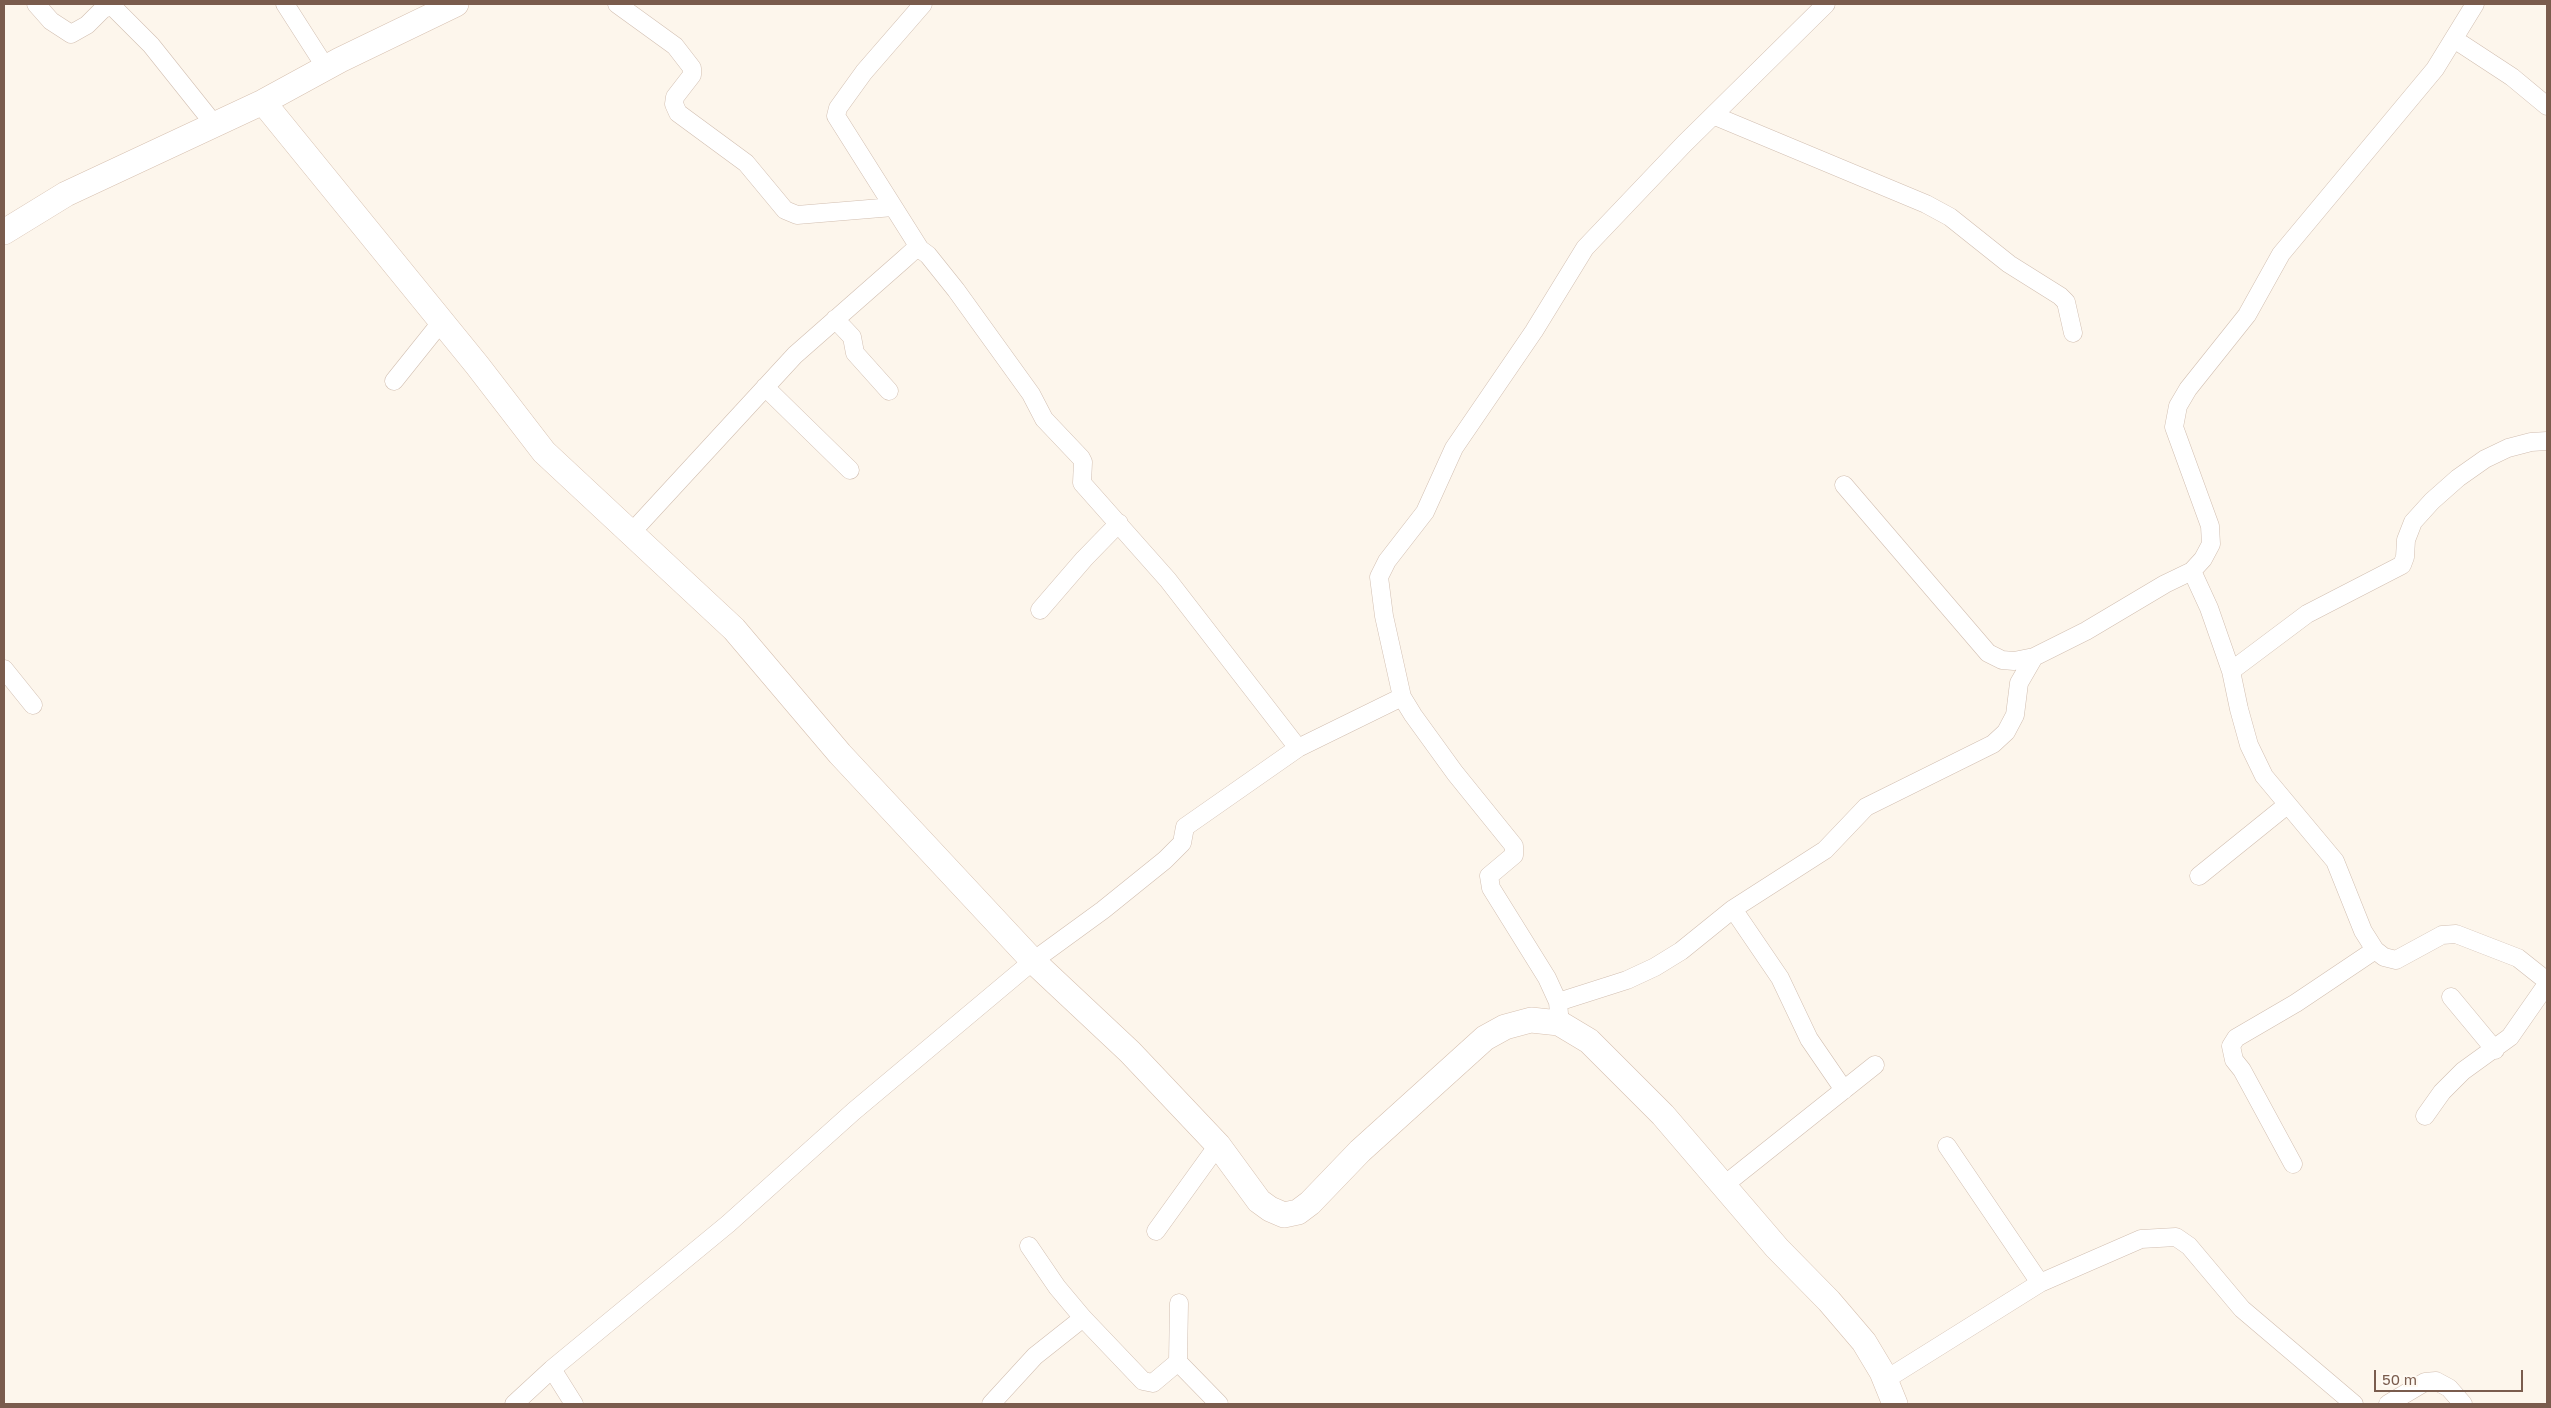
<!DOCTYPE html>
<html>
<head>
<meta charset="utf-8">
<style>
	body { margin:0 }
	#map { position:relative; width:2551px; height:1408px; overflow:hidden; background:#fdf6ec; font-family:"Golos Text",sans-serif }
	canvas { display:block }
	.frame { position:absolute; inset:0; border:5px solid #7a5c4d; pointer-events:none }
	.scale { position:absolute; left:2374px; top:1370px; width:149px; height:22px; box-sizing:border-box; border:2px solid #7a5c4d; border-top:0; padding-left:6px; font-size:15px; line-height:18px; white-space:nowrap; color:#7a5c4d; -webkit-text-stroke:4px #fffaf3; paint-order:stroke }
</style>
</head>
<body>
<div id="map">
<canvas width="2551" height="1408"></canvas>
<div class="frame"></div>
<div class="scale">50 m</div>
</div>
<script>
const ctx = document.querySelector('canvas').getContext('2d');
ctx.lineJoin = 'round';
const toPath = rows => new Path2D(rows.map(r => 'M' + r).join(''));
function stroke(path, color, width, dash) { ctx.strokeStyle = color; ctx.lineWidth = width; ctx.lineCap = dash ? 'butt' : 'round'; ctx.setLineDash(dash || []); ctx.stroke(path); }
const street = toPath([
	[36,4,51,21,71,34,87,25,103,9,112,6,151,45,214,124],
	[285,4,326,68],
	[617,4,675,46,692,68,692,75,675,97,674,104,678,113,746,163,785,210,797,215,893,207],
	[2454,39,2512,77,2547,106],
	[1715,116,1926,204,1950,217,2009,264,2060,296,2066,302,2073,333],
	[920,249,836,116,838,108,864,72,923,4],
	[835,319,852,337,855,353,889,391],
	[394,381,442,321],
	[765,387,850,470],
	[2547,441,2531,442,2508,448,2485,459,2458,478,2432,501,2413,522,2406,540,2405,557,2402,565,2307,614,2231,671,2239,709,2249,745,2264,776,2335,861,2363,931,2375,950,2384,957,2396,960,2442,935,2456,934,2518,958,2547,981],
	[1844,485,1988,653,2002,660,2014,661,2034,657],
	[631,533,795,355,903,260,913,251,920,249,928,255,956,290,1031,394,1044,419,1081,458,1083,462,1082,483,1168,580,1298,748],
	[2192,571,2209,608,2231,671],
	[1040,610,1084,559,1119,523],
	[4,669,33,705],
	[2199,876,2287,805],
	[1733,909,1780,978,1809,1039,1844,1090],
	[2451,997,2495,1050],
	[1558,1002,1627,980,1655,967,1681,951,1733,909,1825,850,1866,807,1993,744,2006,732,2015,715,2019,683,2034,657,2086,631,2165,584,2192,571,2203,559,2211,544,2210,526,2174,427,2178,406,2188,389,2247,315,2281,254,2435,69,2475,4],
	[1559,1014,1558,1002,1547,978,1491,888,1489,876,1514,855,1514,846,1455,773,1413,715,1402,697,1384,616,1379,577,1387,561,1425,512,1454,448,1534,331,1585,248,1684,144,1826,4],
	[2425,1116,2442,1092,2463,1071,2510,1037,2547,984],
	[2293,1164,2242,1070,2234,1060,2231,1046,2236,1038,2296,1003,2375,950],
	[1723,1186,1875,1065],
	[1156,1231,1218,1145],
	[1029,1246,1057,1287,1083,1318,1143,1381,1153,1383,1178,1362],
	[2040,1283,2141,1239,2176,1237,2189,1246,2242,1309,2354,1404],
	[1179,1303,1178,1362,1219,1404],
	[552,1369,574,1404],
	[1885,1380,2040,1283,1947,1146],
	[514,1404,552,1369,728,1224,854,1111,1033,961,1103,910,1165,860,1182,843,1185,827,1298,748,1402,697],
	[991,1404,1035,1356,1083,1318],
	[2388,1404,2425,1382,2436,1381,2449,1388,2463,1404]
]);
const secondary = toPath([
	[263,102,477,365,544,452,734,629,840,754,1033,961,1130,1052,1218,1145,1259,1201,1270,1209,1284,1215,1298,1212,1310,1203,1360,1151,1485,1038,1505,1027,1531,1020,1559,1023,1589,1041,1663,1115,1777,1248,1829,1301,1864,1342,1882,1372,1895,1404],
	[4,232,66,194,263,102,340,60,456,4]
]);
stroke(street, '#d1beb0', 19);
stroke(secondary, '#d6c0b0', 26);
stroke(street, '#fff', 18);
stroke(secondary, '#fff', 25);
</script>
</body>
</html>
